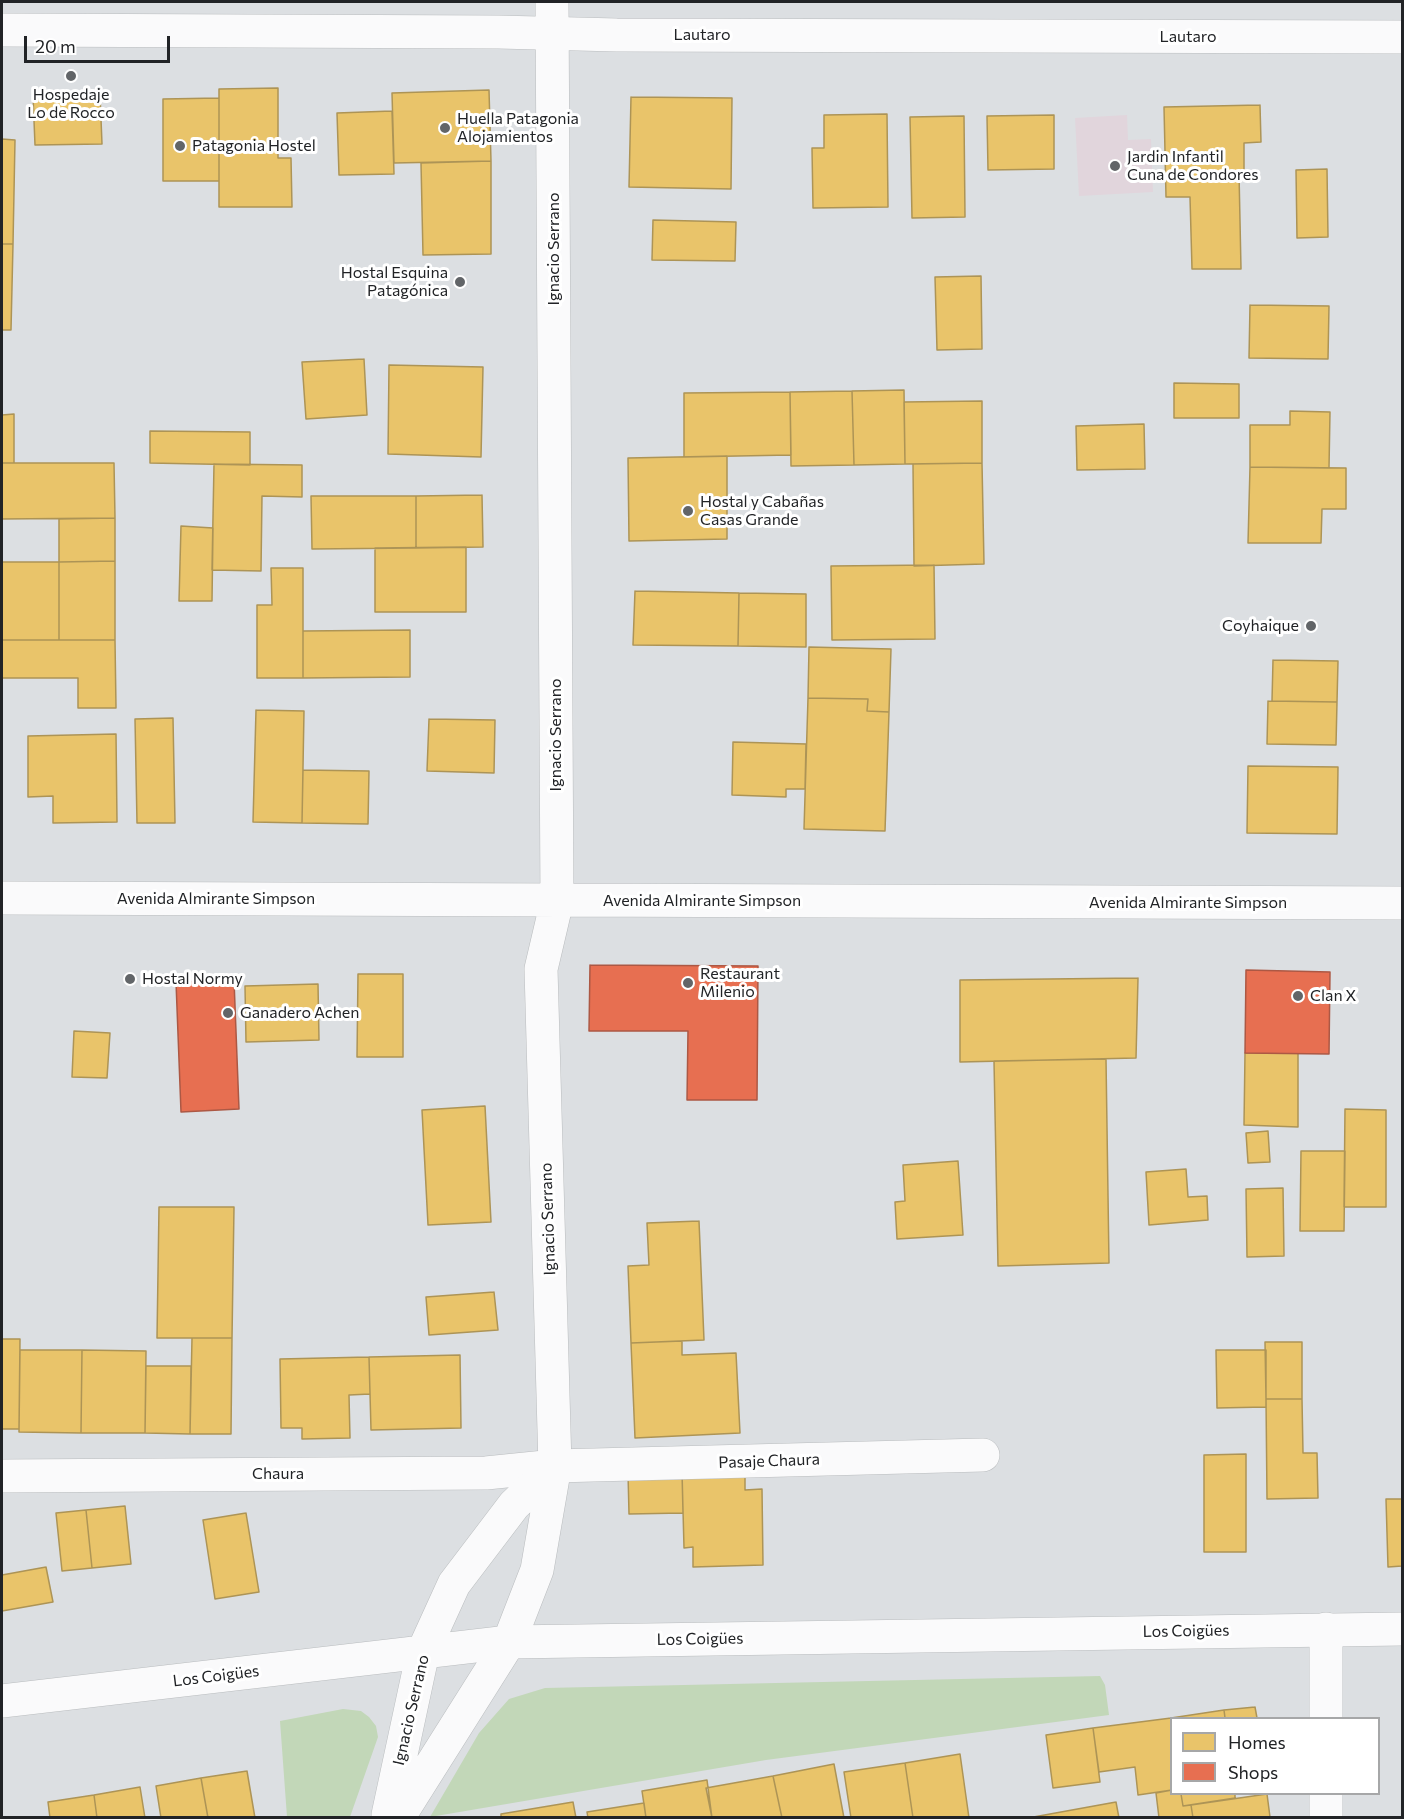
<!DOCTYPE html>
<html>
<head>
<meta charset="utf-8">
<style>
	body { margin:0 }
	#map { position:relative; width:1404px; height:1819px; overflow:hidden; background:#dcdfe2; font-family:Commissioner,sans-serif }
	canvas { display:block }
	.frame { position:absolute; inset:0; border:3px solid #212326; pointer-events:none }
	.legend { position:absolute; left:1170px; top:1717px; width:210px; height:78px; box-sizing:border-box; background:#fff; border:2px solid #a6a7a8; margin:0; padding:8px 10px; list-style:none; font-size:18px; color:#212326 }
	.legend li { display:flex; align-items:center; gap:12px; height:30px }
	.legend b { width:30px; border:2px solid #a6a7a8 }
	.scale { position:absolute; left:24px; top:36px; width:146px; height:27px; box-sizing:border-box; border:3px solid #212326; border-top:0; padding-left:8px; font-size:18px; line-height:21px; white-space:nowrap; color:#212326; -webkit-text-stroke:4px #fff; paint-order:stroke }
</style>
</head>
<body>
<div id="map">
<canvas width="1404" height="1819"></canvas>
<div class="frame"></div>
<ul class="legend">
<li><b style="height:16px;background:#e9c46a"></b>Homes</li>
<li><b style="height:16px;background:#e76f51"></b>Shops</li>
</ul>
<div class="scale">20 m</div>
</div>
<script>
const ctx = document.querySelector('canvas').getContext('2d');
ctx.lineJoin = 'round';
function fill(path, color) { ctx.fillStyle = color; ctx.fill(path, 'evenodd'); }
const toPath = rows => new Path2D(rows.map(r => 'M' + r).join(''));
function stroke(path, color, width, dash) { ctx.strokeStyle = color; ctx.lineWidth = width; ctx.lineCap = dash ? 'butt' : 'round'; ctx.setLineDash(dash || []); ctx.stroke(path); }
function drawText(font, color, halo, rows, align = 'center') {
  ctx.font = font + ' Commissioner,sans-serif'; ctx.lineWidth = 6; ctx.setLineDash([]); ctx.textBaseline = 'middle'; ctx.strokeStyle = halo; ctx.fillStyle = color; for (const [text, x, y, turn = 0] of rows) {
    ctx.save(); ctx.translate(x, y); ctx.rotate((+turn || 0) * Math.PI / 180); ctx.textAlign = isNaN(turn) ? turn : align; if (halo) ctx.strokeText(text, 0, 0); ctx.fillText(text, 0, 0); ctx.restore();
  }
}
fill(toPath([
	[1127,115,1128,140,1151,139,1153,192,1079,196,1075,118]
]), '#e1d5dc');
fill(toPath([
	[1100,1676,1105,1685,1109,1715,766,1760,430,1817,479,1733,509,1699,545,1688],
	[343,1709,361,1711,369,1717,376,1726,378,1737,350,1817,287,1817,280,1721]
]), '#c2d7b8');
const homes = toPath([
	[278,88,278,158,291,158,292,207,219,207,219,89,278,88],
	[489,90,491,161,394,163,392,93,489,90],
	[100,94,102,144,35,145,33,96,100,94],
	[631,97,732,98,731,189,629,187,631,97],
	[219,98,219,181,163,181,163,99,219,98],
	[1260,105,1261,142,1244,143,1244,174,1239,173,1241,269,1192,269,1190,197,1166,197,1164,107,1260,105],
	[392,111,394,174,339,175,337,113,392,111],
	[887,114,888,207,813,208,812,148,824,148,824,115,887,114],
	[1054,115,1054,169,988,170,987,116,1054,115],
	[964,116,965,217,912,218,910,117,964,116],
	[2,139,15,140,13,244,2,244,2,139],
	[491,161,491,254,423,255,421,163,491,161],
	[1327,169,1328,237,1297,238,1296,170,1327,169],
	[653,220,736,222,735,261,652,260,653,220],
	[2,244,13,244,11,330,2,330,2,244],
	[981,276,982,349,937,350,935,277,981,276],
	[1250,305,1329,306,1328,359,1249,358,1250,305],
	[364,359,367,415,306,419,302,362,364,359],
	[389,365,483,367,481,457,388,454,389,365],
	[1174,383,1239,384,1239,418,1174,418,1174,383],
	[904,390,905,464,854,465,852,391,904,390],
	[852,391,854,465,791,466,790,392,852,391],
	[790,392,791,455,684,457,684,393,790,392],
	[982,401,982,463,905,464,904,402,982,401],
	[1290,411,1330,412,1329,468,1250,467,1250,425,1290,425,1290,411],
	[14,414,14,463,2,463,2,415,14,414],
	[1144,424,1145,469,1077,470,1076,426,1144,424],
	[150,431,250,432,250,465,150,463,150,431],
	[727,456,727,539,629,541,628,458,727,456],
	[2,463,114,463,115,518,2,519,2,463],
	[982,463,984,564,914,566,913,464,982,463],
	[214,464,302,465,302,497,262,496,261,571,212,570,214,464],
	[1250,467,1346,468,1346,509,1322,509,1321,543,1248,543,1250,467],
	[482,495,483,547,416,548,416,496,482,495],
	[311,496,416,496,416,548,312,549,311,496],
	[115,518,115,561,59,562,59,519,115,518],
	[181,526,213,528,212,601,179,601,181,526],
	[466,547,466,612,375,612,375,548,466,547],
	[115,561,115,640,59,640,59,562,115,561],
	[2,562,59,562,59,640,2,640,2,562],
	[934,565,935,639,832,640,831,566,934,565],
	[271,568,303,568,303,678,257,678,257,605,272,605,271,568],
	[635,591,739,593,738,646,633,645,635,591],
	[739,593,806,594,806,647,738,646,739,593],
	[410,630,410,677,303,678,303,631,410,630],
	[2,640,115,640,116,708,78,708,78,678,2,678,2,640],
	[809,647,891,649,889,712,867,711,868,699,808,698,809,647],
	[1273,660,1338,661,1337,702,1272,701,1273,660],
	[808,698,868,699,867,711,889,712,885,831,804,829,808,698],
	[1268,701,1337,702,1336,745,1267,744,1268,701],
	[256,710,304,711,302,823,253,822,256,710],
	[173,718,175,823,137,823,135,719,173,718],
	[429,719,495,720,494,773,427,771,429,719],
	[116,734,117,822,53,823,53,796,28,797,28,736,116,734],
	[733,742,806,744,805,789,786,789,786,797,732,795,733,742],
	[1248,766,1338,767,1337,834,1247,833,1248,766],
	[303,770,369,771,368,824,302,823,303,770],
	[358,974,403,974,403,1057,357,1057,358,974],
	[1138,978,1136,1058,960,1062,960,980,1138,978],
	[318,984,319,1040,246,1042,245,986,318,984],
	[74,1031,110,1033,107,1078,72,1077,74,1031],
	[1245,1053,1298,1053,1298,1127,1244,1125,1245,1053],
	[1106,1059,1109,1263,998,1266,994,1061,1106,1059],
	[485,1106,491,1222,428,1225,422,1110,485,1106],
	[1345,1109,1386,1110,1386,1207,1344,1207,1345,1109],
	[1268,1131,1270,1162,1248,1163,1246,1133,1268,1131],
	[1301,1151,1345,1151,1344,1231,1300,1231,1301,1151],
	[958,1161,963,1235,897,1239,895,1202,905,1201,903,1165,958,1161],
	[1186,1169,1188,1197,1207,1196,1208,1220,1149,1225,1146,1172,1186,1169],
	[1283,1188,1284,1256,1247,1257,1246,1189,1283,1188],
	[159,1207,234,1207,232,1338,157,1338,159,1207],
	[699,1221,704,1340,631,1343,628,1266,649,1265,647,1223,699,1221],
	[494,1292,498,1330,429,1335,426,1297,494,1292],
	[192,1338,232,1338,231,1434,190,1434,192,1338],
	[2,1339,20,1339,19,1429,2,1429,2,1339],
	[682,1341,682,1355,736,1353,740,1433,635,1438,631,1343,682,1341],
	[1265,1342,1302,1342,1302,1399,1266,1399,1265,1342],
	[20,1350,82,1350,81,1433,19,1432,20,1350],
	[82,1350,146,1351,145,1433,81,1433,82,1350],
	[1216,1350,1266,1350,1266,1407,1217,1408,1216,1350],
	[460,1355,461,1428,371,1430,369,1357,460,1355],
	[369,1357,370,1394,349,1395,350,1438,302,1439,302,1428,281,1428,280,1359,369,1357],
	[146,1366,191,1366,190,1434,145,1433,146,1366],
	[1266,1399,1302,1399,1303,1453,1317,1453,1318,1498,1267,1499,1266,1399],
	[1246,1454,1246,1552,1204,1552,1204,1455,1246,1454],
	[745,1470,745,1490,762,1489,763,1565,693,1567,693,1547,684,1548,682,1472,745,1470],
	[682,1472,683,1513,629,1514,628,1473,682,1472],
	[1386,1499,1402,1499,1402,1566,1388,1567,1386,1499],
	[125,1506,131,1564,92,1568,86,1510,125,1506],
	[86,1510,92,1568,62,1571,56,1513,86,1510],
	[246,1513,259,1592,215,1599,203,1520,246,1513],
	[46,1567,53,1602,2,1611,2,1575,46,1567],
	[1255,1707,1257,1718,1225,1718,1224,1710,1255,1707],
	[1224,1710,1225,1718,1172,1718,1172,1724,1171,1718,1224,1710],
	[1171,1718,1172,1790,1138,1795,1135,1767,1099,1772,1093,1728,1171,1718],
	[1093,1728,1100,1782,1053,1788,1046,1735,1093,1728],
	[960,1754,969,1818,913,1818,905,1763,960,1754],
	[905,1763,913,1818,851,1818,844,1772,905,1763],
	[834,1764,844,1818,782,1818,773,1776,834,1764],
	[247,1771,255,1818,208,1818,201,1778,247,1771],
	[773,1776,782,1818,712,1818,706,1788,773,1776],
	[201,1778,208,1818,161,1818,156,1786,201,1778],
	[707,1780,712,1818,646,1818,642,1791,707,1780],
	[140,1787,145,1818,97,1818,94,1795,140,1787],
	[1172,1790,1172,1794,1181,1794,1183,1806,1191,1805,1193,1818,1159,1818,1156,1793,1172,1790],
	[1181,1794,1235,1794,1235,1798,1183,1806,1181,1794],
	[1267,1794,1270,1817,1193,1818,1191,1805,1267,1794],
	[94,1795,97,1818,50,1818,48,1802,94,1795],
	[573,1802,576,1818,501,1818,501,1814,573,1802],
	[1116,1802,1119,1818,1028,1818,1116,1802],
	[644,1803,646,1818,588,1818,587,1812,644,1803]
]);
fill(homes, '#e9c46a');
stroke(homes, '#ad9456', 1.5);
const shops = toPath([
	[590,965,758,966,757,1100,687,1100,688,1031,589,1031,590,965],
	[1246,970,1330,972,1329,1054,1245,1053,1246,970],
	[234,980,239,1109,181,1112,176,982,234,980]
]);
fill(shops, '#e76f51');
stroke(shops, '#ac5844', 1.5);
const street = toPath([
	[2,30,498,32,617,35,1402,37],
	[2,1476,486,1473,555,1466,983,1455],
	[1326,1629,1326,1718],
	[1326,1794,1326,1818],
	[388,1815,423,1652],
	[398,1818,509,1642]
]);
const secondary = toPath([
	[2,898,1402,903],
	[509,1642,537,1570,555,1466,541,969,557,901,552,2],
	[423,1652,454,1584,514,1505,555,1466],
	[2,1701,509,1642,1402,1629]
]);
stroke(street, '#b9bcbe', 34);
stroke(secondary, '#b9bcbe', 34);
stroke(street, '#fafafb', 33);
stroke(secondary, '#fafafb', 33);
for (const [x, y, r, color] of [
	[71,76,6,"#626568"],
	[445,128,6,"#626568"],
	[180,146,6,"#626568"],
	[1115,166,6,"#626568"],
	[460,282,6,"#626568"],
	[688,511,6,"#626568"],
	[1311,626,6,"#626568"],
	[130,979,6,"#626568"],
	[688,983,6,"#626568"],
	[1298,996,6,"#626568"],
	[228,1013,6,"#626568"]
]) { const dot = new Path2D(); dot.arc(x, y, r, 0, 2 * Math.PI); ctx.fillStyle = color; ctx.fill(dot); stroke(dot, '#fff', 2); }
drawText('16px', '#212326', '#fff', [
	["Lautaro",702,35],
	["Lautaro",1188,37],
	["Ignacio Serrano",554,249,-90],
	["Ignacio Serrano",556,735,-90],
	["Avenida Almirante Simpson",216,899],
	["Avenida Almirante Simpson",702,901],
	["Avenida Almirante Simpson",1188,903],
	["Ignacio Serrano",548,1219,-92],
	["Pasaje Chaura",769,1461,-2],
	["Chaura",278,1474],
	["Los Coigües",1186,1631,-1],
	["Los Coigües",700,1639,-1],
	["Los Coigües",216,1676,-7],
	["Ignacio Serrano",411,1710,-77]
]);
drawText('16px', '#212326', '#fff', [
	["Hospedaje",71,95,"center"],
	["Lo de Rocco",71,113,"center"],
	["Huella Patagonia",457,119],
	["Alojamientos",457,137],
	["Patagonia Hostel",192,146],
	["Jardin Infantil",1127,157],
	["Cuna de Condores",1127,175],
	["Hostal Esquina",448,273,"right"],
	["Patagónica",448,291,"right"],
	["Hostal y Cabañas",700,502],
	["Casas Grande",700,520],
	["Coyhaique",1299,626,"right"],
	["Restaurant",700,974],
	["Milenio",700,992],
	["Hostal Normy",142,979],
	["Clan X",1310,996],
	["Ganadero Achen",240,1013]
], 'left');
</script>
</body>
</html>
